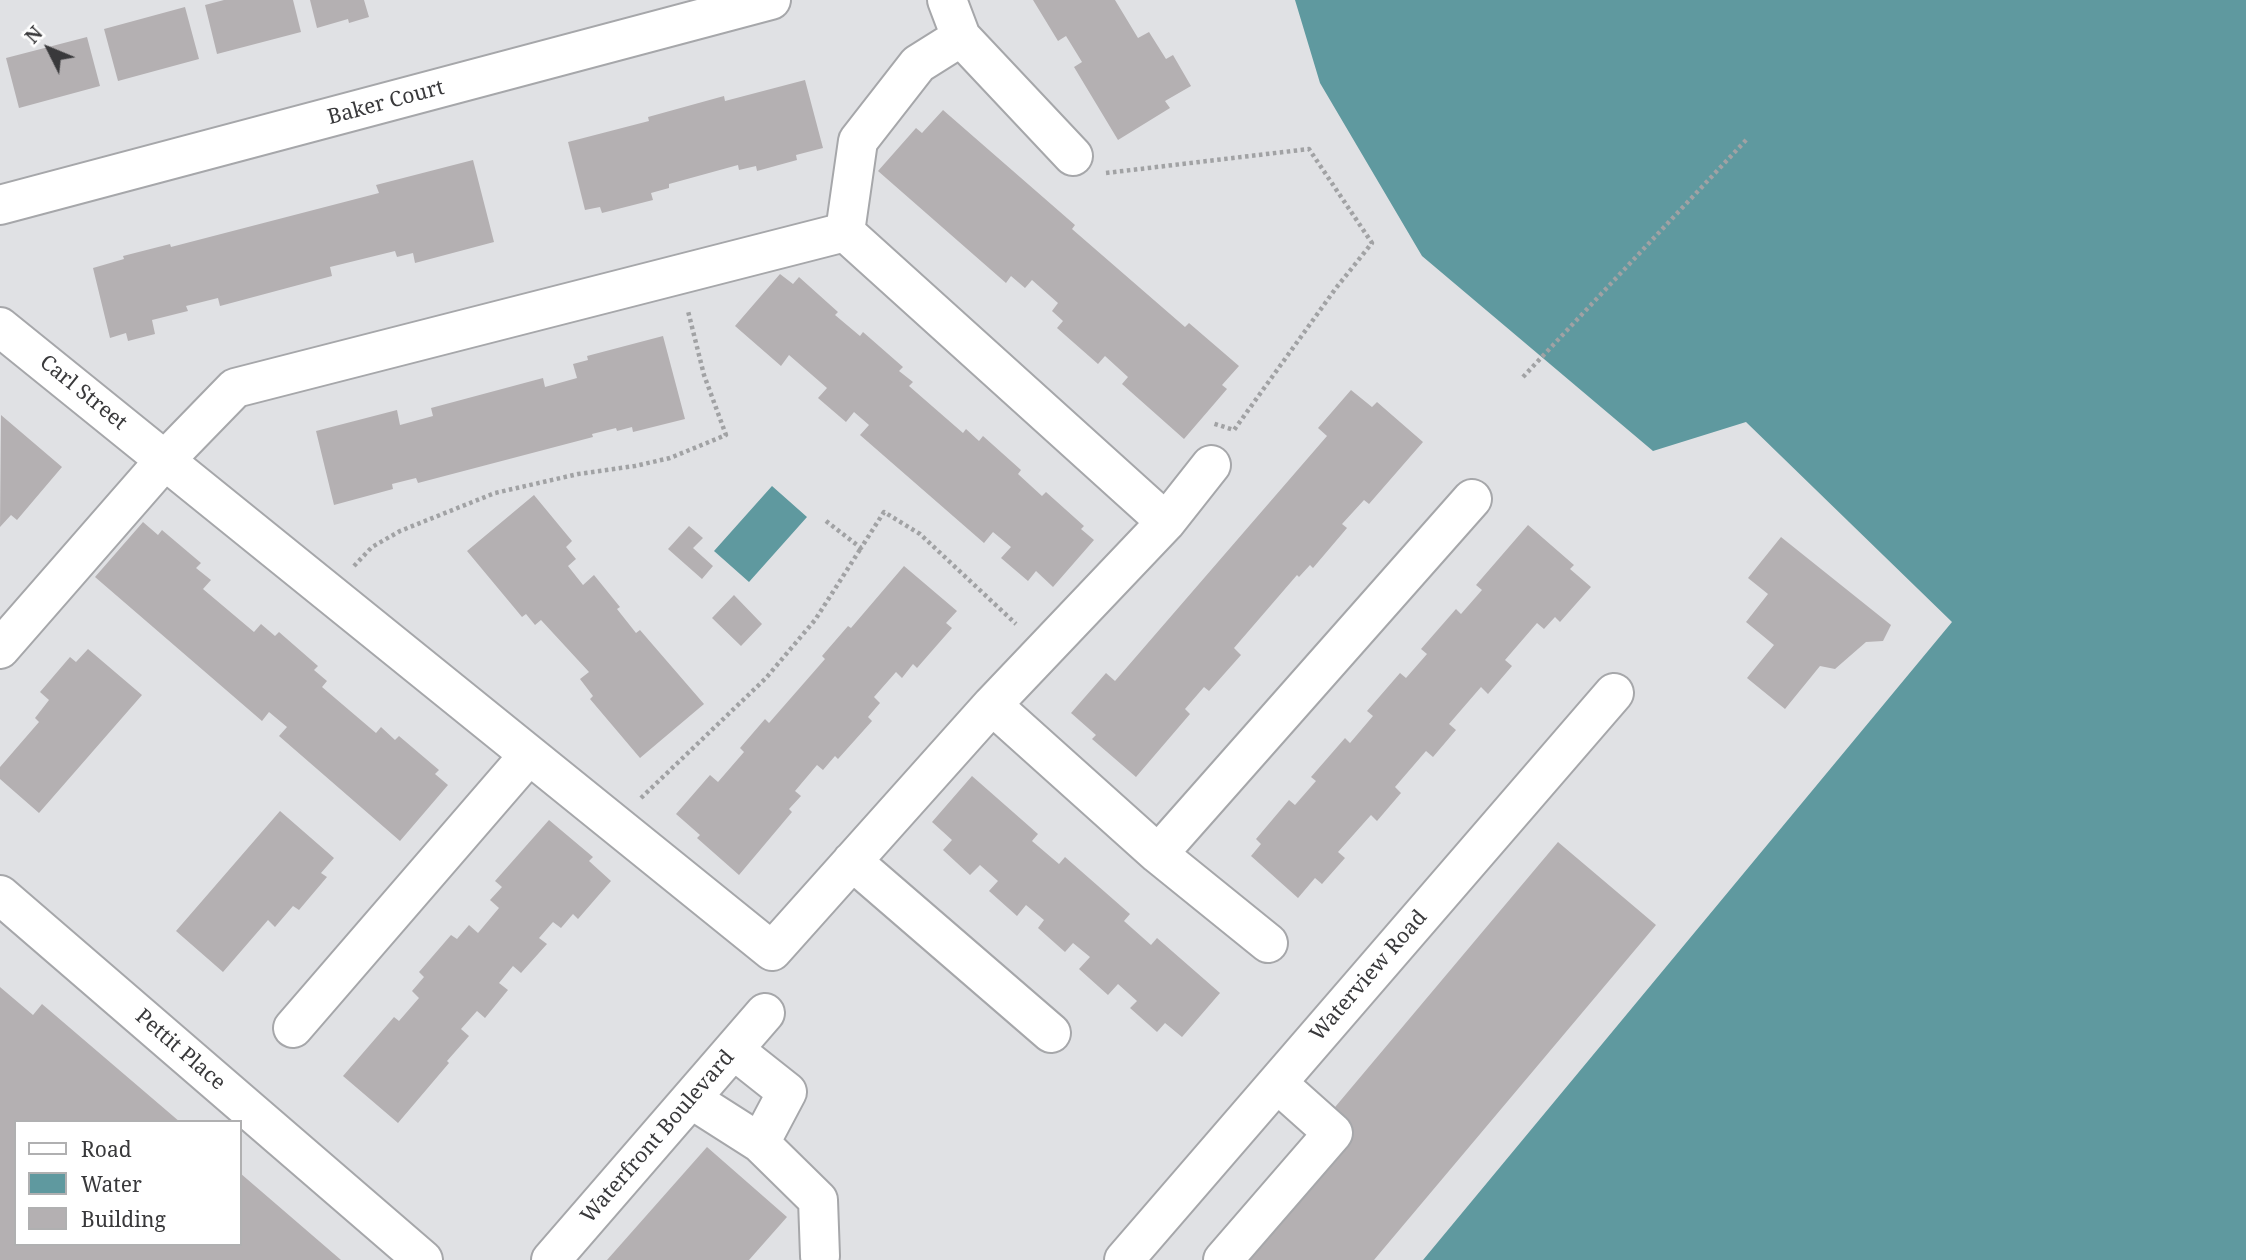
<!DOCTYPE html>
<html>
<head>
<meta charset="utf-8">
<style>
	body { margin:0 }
	#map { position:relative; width:2246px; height:1260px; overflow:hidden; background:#e0e1e4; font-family:"Noto Serif",serif }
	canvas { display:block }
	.legend { position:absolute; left:14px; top:1120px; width:228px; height:126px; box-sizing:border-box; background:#fff; border:2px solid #b0b0b1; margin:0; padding:9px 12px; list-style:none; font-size:21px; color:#39393b }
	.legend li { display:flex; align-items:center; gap:14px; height:35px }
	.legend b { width:35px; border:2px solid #b0b0b1 }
	.north { position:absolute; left:14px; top:14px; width:70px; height:70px; -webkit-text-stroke:5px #fff; paint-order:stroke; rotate:313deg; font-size:19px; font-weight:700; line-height:28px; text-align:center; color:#39393b }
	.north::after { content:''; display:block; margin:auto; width:24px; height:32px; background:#39393b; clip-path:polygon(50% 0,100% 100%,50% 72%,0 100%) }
</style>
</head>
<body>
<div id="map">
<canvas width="2246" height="1260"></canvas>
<ul class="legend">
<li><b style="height:9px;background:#fff"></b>Road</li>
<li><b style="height:19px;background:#5f999f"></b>Water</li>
<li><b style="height:19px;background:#b4b0b2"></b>Building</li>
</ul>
<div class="north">N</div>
</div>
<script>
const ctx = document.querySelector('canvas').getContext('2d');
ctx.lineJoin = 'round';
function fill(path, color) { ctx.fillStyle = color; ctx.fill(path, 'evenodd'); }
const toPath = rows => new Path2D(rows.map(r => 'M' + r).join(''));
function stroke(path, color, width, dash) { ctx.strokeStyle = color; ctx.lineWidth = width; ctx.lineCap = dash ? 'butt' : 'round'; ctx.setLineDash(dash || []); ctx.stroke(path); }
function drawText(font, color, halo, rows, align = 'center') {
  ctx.font = font + ' "Noto Serif",serif'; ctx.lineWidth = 6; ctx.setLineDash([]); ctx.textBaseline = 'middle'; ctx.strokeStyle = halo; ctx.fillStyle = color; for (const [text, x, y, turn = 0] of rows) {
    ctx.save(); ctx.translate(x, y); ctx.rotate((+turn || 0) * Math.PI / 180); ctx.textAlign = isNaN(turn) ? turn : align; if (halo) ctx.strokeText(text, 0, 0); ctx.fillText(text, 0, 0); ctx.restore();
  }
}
fill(toPath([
	[1295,0,2246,0,2246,1260,1423,1260,1952,622,1746,422,1653,451,1422,256,1320,83],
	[772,486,807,517,749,582,714,551]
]), '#5f999f');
fill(toPath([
	[224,0,293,0,301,32,217,54,205,5],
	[310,0,364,0,369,17,349,23,348,19,317,28],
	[1033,0,1115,0,1138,38,1149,32,1166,59,1173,55,1191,86,1165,101,1170,108,1118,140,1074,67,1082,62,1066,36,1058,41],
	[185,7,199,59,118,81,104,29],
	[87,37,100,86,19,108,6,58],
	[805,80,823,148,796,155,797,160,757,171,756,166,739,170,738,165,669,184,669,188,651,193,653,200,602,213,600,207,585,210,568,142,649,121,648,117,724,96,725,101],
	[943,110,1075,225,1072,229,1185,327,1189,323,1239,366,1222,385,1227,389,1184,439,1122,384,1128,377,1105,356,1098,364,1057,328,1063,321,1052,311,1058,303,1032,280,1025,288,1011,276,1006,283,878,171,916,128,922,133],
	[473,160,494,242,415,263,413,253,397,257,395,251,330,267,332,276,220,306,218,298,186,306,188,311,152,320,155,334,128,341,126,333,110,338,93,268,124,259,123,256,170,244,171,247,379,193,376,185],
	[780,274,793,284,799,277,838,312,835,315,860,336,863,332,903,367,899,371,913,382,909,386,963,433,966,429,979,441,983,436,1021,470,1018,474,1042,496,1046,492,1084,526,1081,529,1094,540,1053,587,1036,571,1028,581,1001,558,1011,547,993,532,984,543,860,435,869,425,854,412,846,422,818,398,827,388,789,355,781,366,735,326],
	[663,336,685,419,633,432,632,427,617,431,616,428,592,434,593,437,418,483,416,478,392,484,393,489,334,505,316,431,397,410,400,425,433,416,431,408,543,378,545,387,577,378,573,364,588,360,587,356],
	[1351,390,1372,407,1377,402,1423,442,1369,504,1364,500,1342,524,1347,528,1313,568,1310,565,1299,577,1297,575,1234,648,1241,655,1209,691,1204,687,1185,709,1190,714,1136,777,1092,739,1096,735,1071,713,1106,673,1115,681,1327,436,1318,428],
	[1,415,62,467,17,520,11,515,0,527],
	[534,495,572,541,566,547,576,559,568,566,583,585,594,575,620,607,617,609,636,633,640,630,704,704,640,758,590,699,593,696,580,679,589,672,541,620,535,625,526,614,522,617,467,551],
	[143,522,158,535,162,530,201,563,196,568,211,580,203,589,254,632,261,624,275,636,279,632,318,666,314,670,327,681,322,687,376,733,381,727,395,740,399,736,439,770,435,774,448,785,400,841,279,736,287,727,269,712,262,721,95,577],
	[1528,525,1574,565,1570,569,1591,587,1560,622,1555,617,1544,629,1537,623,1505,660,1512,666,1488,694,1481,687,1449,724,1456,730,1433,757,1426,751,1395,787,1401,793,1377,821,1371,815,1338,852,1345,858,1322,884,1315,878,1298,898,1251,856,1261,844,1256,839,1289,800,1295,805,1316,781,1311,777,1345,738,1350,743,1373,716,1367,711,1400,673,1406,678,1427,654,1421,649,1456,609,1461,614,1482,590,1476,585],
	[689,526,703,538,693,548,713,566,702,579,668,549],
	[1781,537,1891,625,1883,641,1866,642,1835,669,1820,666,1785,709,1747,678,1774,645,1746,622,1768,594,1748,578],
	[904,566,957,611,946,623,952,628,917,668,913,664,902,678,896,672,874,697,880,703,868,717,872,721,838,759,835,756,823,770,817,765,795,791,801,796,789,809,792,812,739,875,697,838,700,835,676,814,710,775,718,782,744,752,740,748,765,719,769,723,825,659,822,656,848,626,851,628],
	[734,595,762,624,741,646,712,618],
	[88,649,142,695,39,813,0,779,0,767,39,722,35,718,49,700,40,692,70,657,76,662],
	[972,776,1038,834,1032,841,1059,864,1065,857,1130,914,1124,921,1151,945,1157,938,1220,993,1182,1037,1165,1023,1157,1032,1130,1008,1137,1001,1118,984,1108,995,1079,969,1090,957,1073,943,1065,952,1038,928,1044,920,1026,905,1017,916,989,891,998,881,980,865,970,875,943,850,952,840,932,822],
	[280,811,334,858,321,873,327,877,299,910,293,906,275,927,268,920,223,972,176,931],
	[549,820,593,857,589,861,611,881,578,919,573,914,561,928,553,922,539,938,547,944,521,973,513,966,499,983,508,990,485,1018,477,1011,461,1029,469,1036,447,1061,449,1063,398,1123,343,1076,394,1017,399,1021,419,998,412,991,424,977,419,972,451,935,457,939,469,925,478,933,499,908,490,900,502,887,495,881],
	[1558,842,1656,925,1374,1260,1235,1260,1267,1188],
	[0,987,33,1015,42,1004,180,1122,16,1122,16,1244,240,1244,240,1173,341,1260,0,1260],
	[707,1147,787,1217,749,1260,607,1260]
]), '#b4b0b2');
const minor = toPath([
	[947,0,961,37,1073,156],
	[0,205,771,0],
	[845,232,858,141,918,64,961,37],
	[0,327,772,951,992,705,1166,522,1211,465],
	[0,649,165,460,235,388,845,232,1166,522],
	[992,705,1158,854,1268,943],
	[1158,854,1472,499],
	[852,861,1051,1033],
	[0,895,423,1260],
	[293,1028,529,755],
	[734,1050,787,1092,760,1143],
	[691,1099,760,1143,818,1200,820,1256],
	[551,1260,765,1013],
	[1124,1260,1614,693],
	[1223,1260,1333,1133,1277,1083]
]);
stroke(minor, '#a6a7aa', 42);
stroke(toPath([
	[1106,173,1309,149,1372,243,1336,288,1234,430,1212,423],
	[1523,377,1748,138],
	[826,521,861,548,884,512,920,534,1016,624],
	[354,566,372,547,400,531,495,493,578,474,635,466,670,458,726,435,704,375,688,311],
	[641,798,766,678,815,620,861,548]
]), '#a1a2a4', 4.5, [3.5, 3.5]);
stroke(minor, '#fff', 38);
drawText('21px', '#39393b', '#fff', [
	["Baker Court",386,103,-15],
	["Carl Street",83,393,39],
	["Waterview Road",1369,976,-49],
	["Pettit Place",180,1050,41],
	["Waterfront Boulevard",658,1137,-49]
]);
</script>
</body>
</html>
